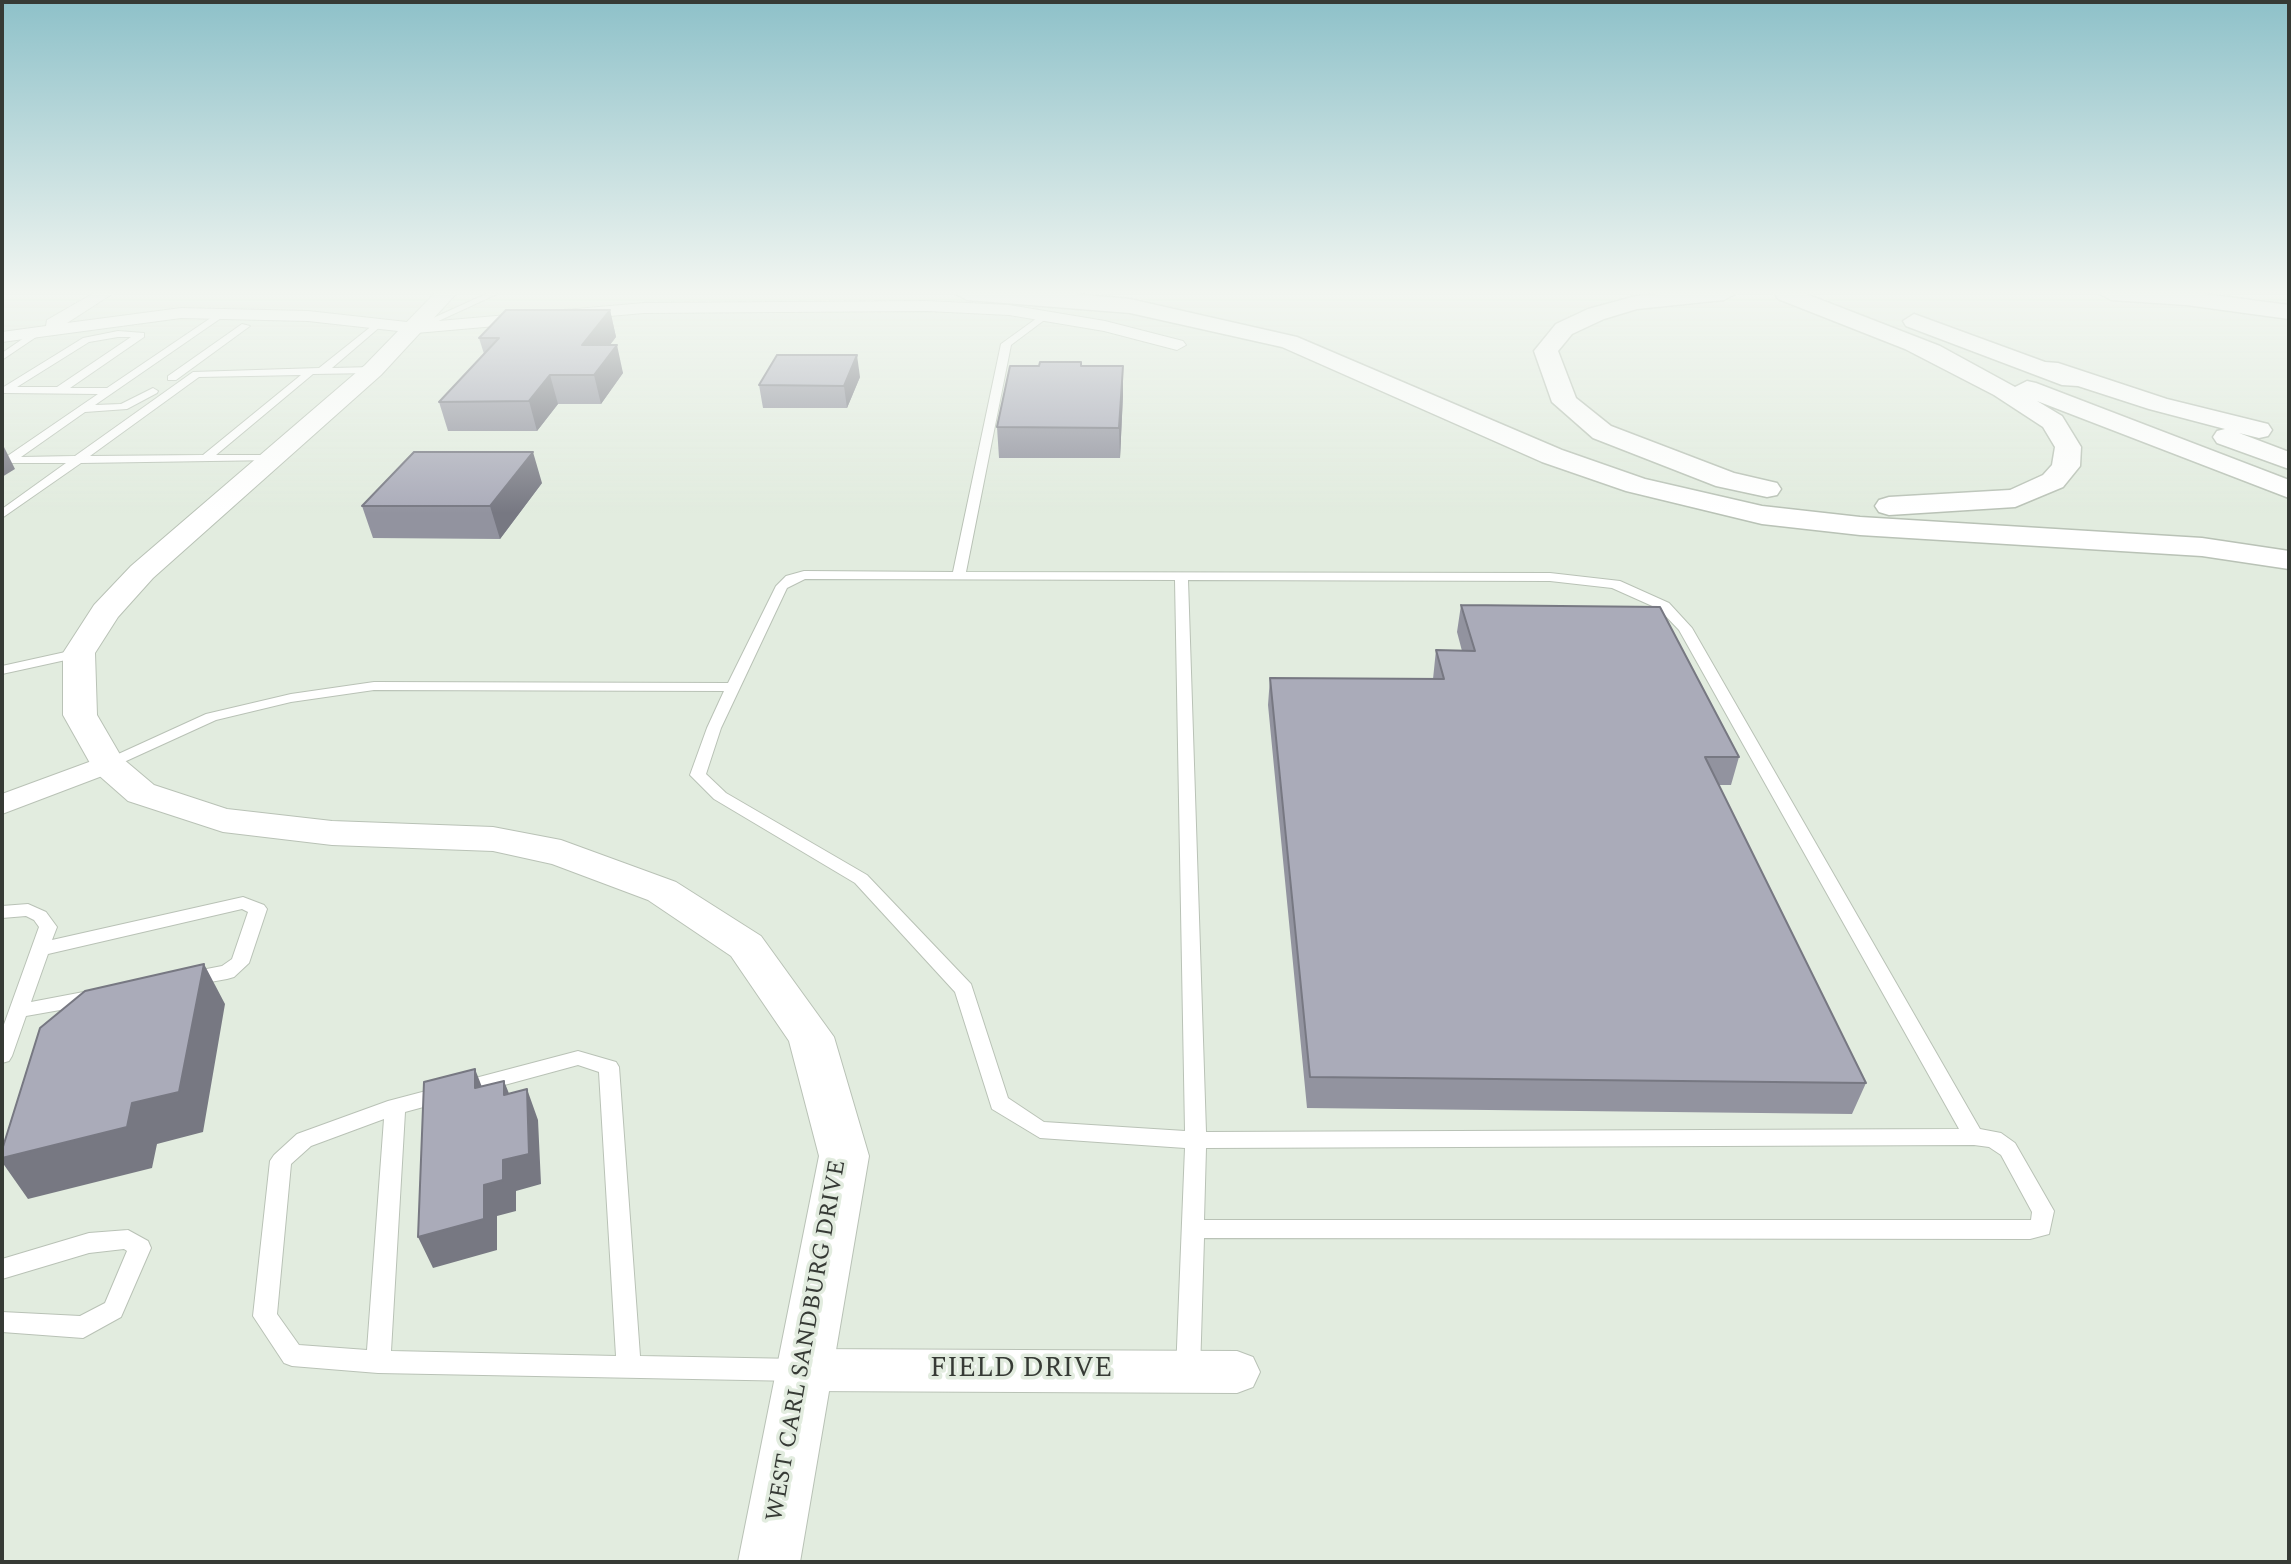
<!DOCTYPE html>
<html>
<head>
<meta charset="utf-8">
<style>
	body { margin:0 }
	#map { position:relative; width:2291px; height:1564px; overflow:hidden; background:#e2ecdf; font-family:Spectral,serif }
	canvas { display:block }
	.frame { position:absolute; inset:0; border:4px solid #363a35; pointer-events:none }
</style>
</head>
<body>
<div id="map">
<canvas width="2291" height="1564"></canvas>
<div class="frame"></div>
</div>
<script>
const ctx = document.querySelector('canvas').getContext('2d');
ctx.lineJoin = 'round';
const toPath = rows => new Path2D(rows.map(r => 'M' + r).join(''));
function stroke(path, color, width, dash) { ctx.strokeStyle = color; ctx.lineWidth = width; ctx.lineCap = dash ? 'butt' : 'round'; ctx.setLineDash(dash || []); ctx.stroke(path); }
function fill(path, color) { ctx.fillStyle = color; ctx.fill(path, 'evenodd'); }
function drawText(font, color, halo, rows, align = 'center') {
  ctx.font = font + ' Spectral,serif'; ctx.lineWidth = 7; ctx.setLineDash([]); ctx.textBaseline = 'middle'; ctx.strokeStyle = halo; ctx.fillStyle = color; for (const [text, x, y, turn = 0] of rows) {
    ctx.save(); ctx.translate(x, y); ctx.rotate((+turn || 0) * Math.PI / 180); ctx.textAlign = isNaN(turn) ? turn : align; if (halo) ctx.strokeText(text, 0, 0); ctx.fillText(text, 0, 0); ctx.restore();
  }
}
const service = toPath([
	[486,294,497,294,419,330,411,328,486,294],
	[221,311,226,314,224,316,95,405,121,404,153,388,158,391,157,393,127,409,85,412,21,457,75,456,193,372,319,368,378,321,383,324,381,326,332,368,373,367,378,370,373,373,313,374,216,455,272,455,276,456,276,460,81,463,2,518,2,509,66,463,2,463,2,457,6,457,98,394,4,393,2,388,83,338,118,331,144,333,144,337,70,388,107,388,221,311],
	[118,337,131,337,57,387,17,387,89,342,118,337],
	[301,375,203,455,90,456,199,377,301,375],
	[1044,313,1047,314,1047,318,1011,345,966,572,1550,573,1620,581,1669,603,1692,628,1980,1129,2001,1133,2015,1143,2054,1211,2049,1234,2030,1239,1204,1238,1200,1372,1197,1380,1188,1383,1179,1380,1176,1372,1185,1148,1040,1138,992,1109,955,992,855,883,714,799,690,775,707,728,724,691,374,690,291,702,216,720,113,767,108,769,100,764,103,761,206,714,291,694,374,682,728,683,776,586,786,576,804,571,953,572,1001,344,1044,313],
	[805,579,1175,580,1185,1131,1044,1122,1008,1098,971,984,867,875,726,793,706,774,721,728,787,588,805,579],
	[1188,580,1550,581,1612,588,1659,609,1679,630,1959,1129,1206,1132,1188,580],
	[1974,1145,1989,1147,2001,1155,2032,1212,2031,1220,1204,1220,1206,1148,1974,1145],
	[242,324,250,326,176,380,168,380,168,376,242,324],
	[37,329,45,331,2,360,2,353,37,329],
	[79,649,84,650,86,653,84,656,2,674,2,666,79,649],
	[243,897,264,905,267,909,249,963,234,977,227,979,188,986,181,984,179,979,181,974,222,966,232,959,248,912,242,909,48,954,31,1002,94,990,101,992,103,997,101,1002,94,1004,26,1016,12,1056,9,1061,2,1063,2,1030,39,927,34,920,26,916,2,918,2,906,28,904,46,912,57,927,52,940,243,897],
	[578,1051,616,1062,619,1067,640,1356,798,1359,807,1362,810,1370,807,1378,798,1381,378,1373,292,1366,284,1363,253,1316,270,1161,274,1155,297,1134,388,1101,578,1051],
	[578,1065,599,1072,616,1356,391,1351,405,1112,578,1065],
	[384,1119,367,1350,299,1345,277,1314,291,1164,311,1146,384,1119],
	[128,1230,148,1241,151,1248,121,1317,83,1338,2,1332,2,1312,80,1316,105,1303,127,1251,124,1249,89,1253,2,1279,2,1259,89,1233,128,1230]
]);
const minor = toPath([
	[92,294,112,294,67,323,181,308,308,311,416,323,644,303,927,301,1009,305,1105,321,1183,341,1186,345,1177,350,1104,331,1009,315,927,311,644,313,416,333,308,321,181,318,2,342,2,332,46,326,47,320,92,294],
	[108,755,118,758,123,764,118,770,2,814,2,794,108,755],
	[804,1349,1237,1351,1253,1357,1260,1372,1253,1387,1237,1393,804,1391,788,1385,781,1370,788,1355,804,1349]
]);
const tertiary = toPath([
	[434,294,456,294,381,375,153,578,118,617,95,653,97,715,122,758,154,785,227,809,332,821,493,827,561,840,676,882,761,936,834,1037,869,1156,800,1562,738,1562,819,1156,789,1041,731,956,648,900,552,864,493,851,332,845,223,832,128,801,95,772,63,715,63,653,94,605,131,566,365,365,434,294]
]);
const motorway = toPath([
	[956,294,1075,294,1130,299,1297,337,1562,450,1645,479,1762,506,1860,517,2202,538,2289,551,2289,569,2202,556,1860,535,1762,524,1626,491,1542,462,1282,347,1130,313,967,300,956,294],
	[1660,294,1735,294,1724,300,1637,309,1604,319,1572,334,1558,351,1576,398,1611,426,1734,473,1777,483,1781,489,1777,495,1767,497,1716,486,1593,438,1552,402,1534,351,1556,324,1588,309,1636,296,1660,294],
	[1775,294,1806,294,1940,346,2015,387,2027,381,2036,383,2289,480,2289,498,2037,401,2062,416,2081,447,2080,466,2063,487,2015,507,1889,515,1879,512,1875,506,1879,500,1889,497,2010,490,2043,475,2052,465,2055,447,2043,427,1994,395,1905,349,1778,299,1775,294],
	[2100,294,2205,294,2289,305,2289,319,2186,305,2111,300,2100,294],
	[1914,314,2045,362,2058,363,2167,399,2268,424,2272,430,2268,436,2259,438,2239,433,2289,452,2289,469,2217,443,2213,437,2217,431,2225,429,2149,409,2078,386,2062,385,1906,326,1903,321,1914,314]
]);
stroke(service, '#b9c2b6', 2);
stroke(minor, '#b9c2b6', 2);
stroke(tertiary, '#b9c2b6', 2);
stroke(motorway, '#b9c2b6', 3);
fill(service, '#fff');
fill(minor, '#fff');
fill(tertiary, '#fff');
fill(motorway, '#fff');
fill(toPath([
	[610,310,616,337,610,345,623,373,601,404,558,404,537,431,448,431,439,402,484,354,479,338],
	[1039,366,1123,366,1123,395,1120,458,999,458,997,427],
	[860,377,847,408,763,408,759,385],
	[542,483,500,539,373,538,362,506],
	[1461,605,1739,757,1731,785,1719,785,1866,1083,1852,1114,1307,1108,1268,705,1270,678,1433,679,1436,650,1462,651,1457,632]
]), '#92939f');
fill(toPath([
	[610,310,616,337,588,373,582,345],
	[617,345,623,373,601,404,594,375],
	[857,355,860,377,847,408,844,386],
	[1123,366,1123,395,1120,458,1119,428],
	[550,375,558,404,537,431,529,401],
	[3,445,15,469,2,477,2,446],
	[533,452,542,483,500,539,490,506],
	[204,964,225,1004,203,1132,157,1144,152,1168,28,1199,2,1162,2,1158,132,1103],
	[475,1069,487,1100,475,1088],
	[504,1081,516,1111,504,1095],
	[527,1089,538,1120,541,1184,516,1191,516,1211,497,1216,497,1250,433,1268,418,1237,484,1185,503,1160]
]), '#777882');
const building = toPath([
	[506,310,610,310,582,345,617,345,594,375,550,375,529,401,439,402,499,338,479,338,506,310],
	[777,355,857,355,844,386,759,385,777,355],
	[1040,362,1081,362,1081,366,1123,366,1119,428,997,427,1010,366,1039,366,1040,362],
	[414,452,533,452,490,506,362,506,414,452],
	[1461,605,1660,607,1739,757,1705,757,1866,1083,1310,1077,1270,678,1444,679,1436,650,1475,651,1461,605],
	[204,964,179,1092,132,1103,127,1127,2,1158,2,1150,40,1028,85,991,204,964],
	[475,1069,475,1088,504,1081,504,1095,527,1089,529,1154,503,1160,503,1180,484,1185,484,1219,418,1237,424,1082,475,1069]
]);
fill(building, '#aaabb9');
stroke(building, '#777882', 2);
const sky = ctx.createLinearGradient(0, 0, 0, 513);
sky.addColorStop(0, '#8ec1c9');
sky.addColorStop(0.57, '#f2f6f1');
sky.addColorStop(1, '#f2f6f100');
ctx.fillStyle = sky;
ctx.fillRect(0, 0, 2291, 513);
drawText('24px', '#363a35', '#e2ecdf', [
	["WEST CARL SANDBURG DRIVE",808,1341,-80]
]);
drawText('28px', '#363a35', '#e2ecdf', [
	["FIELD DRIVE",1021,1371]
]);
</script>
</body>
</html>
